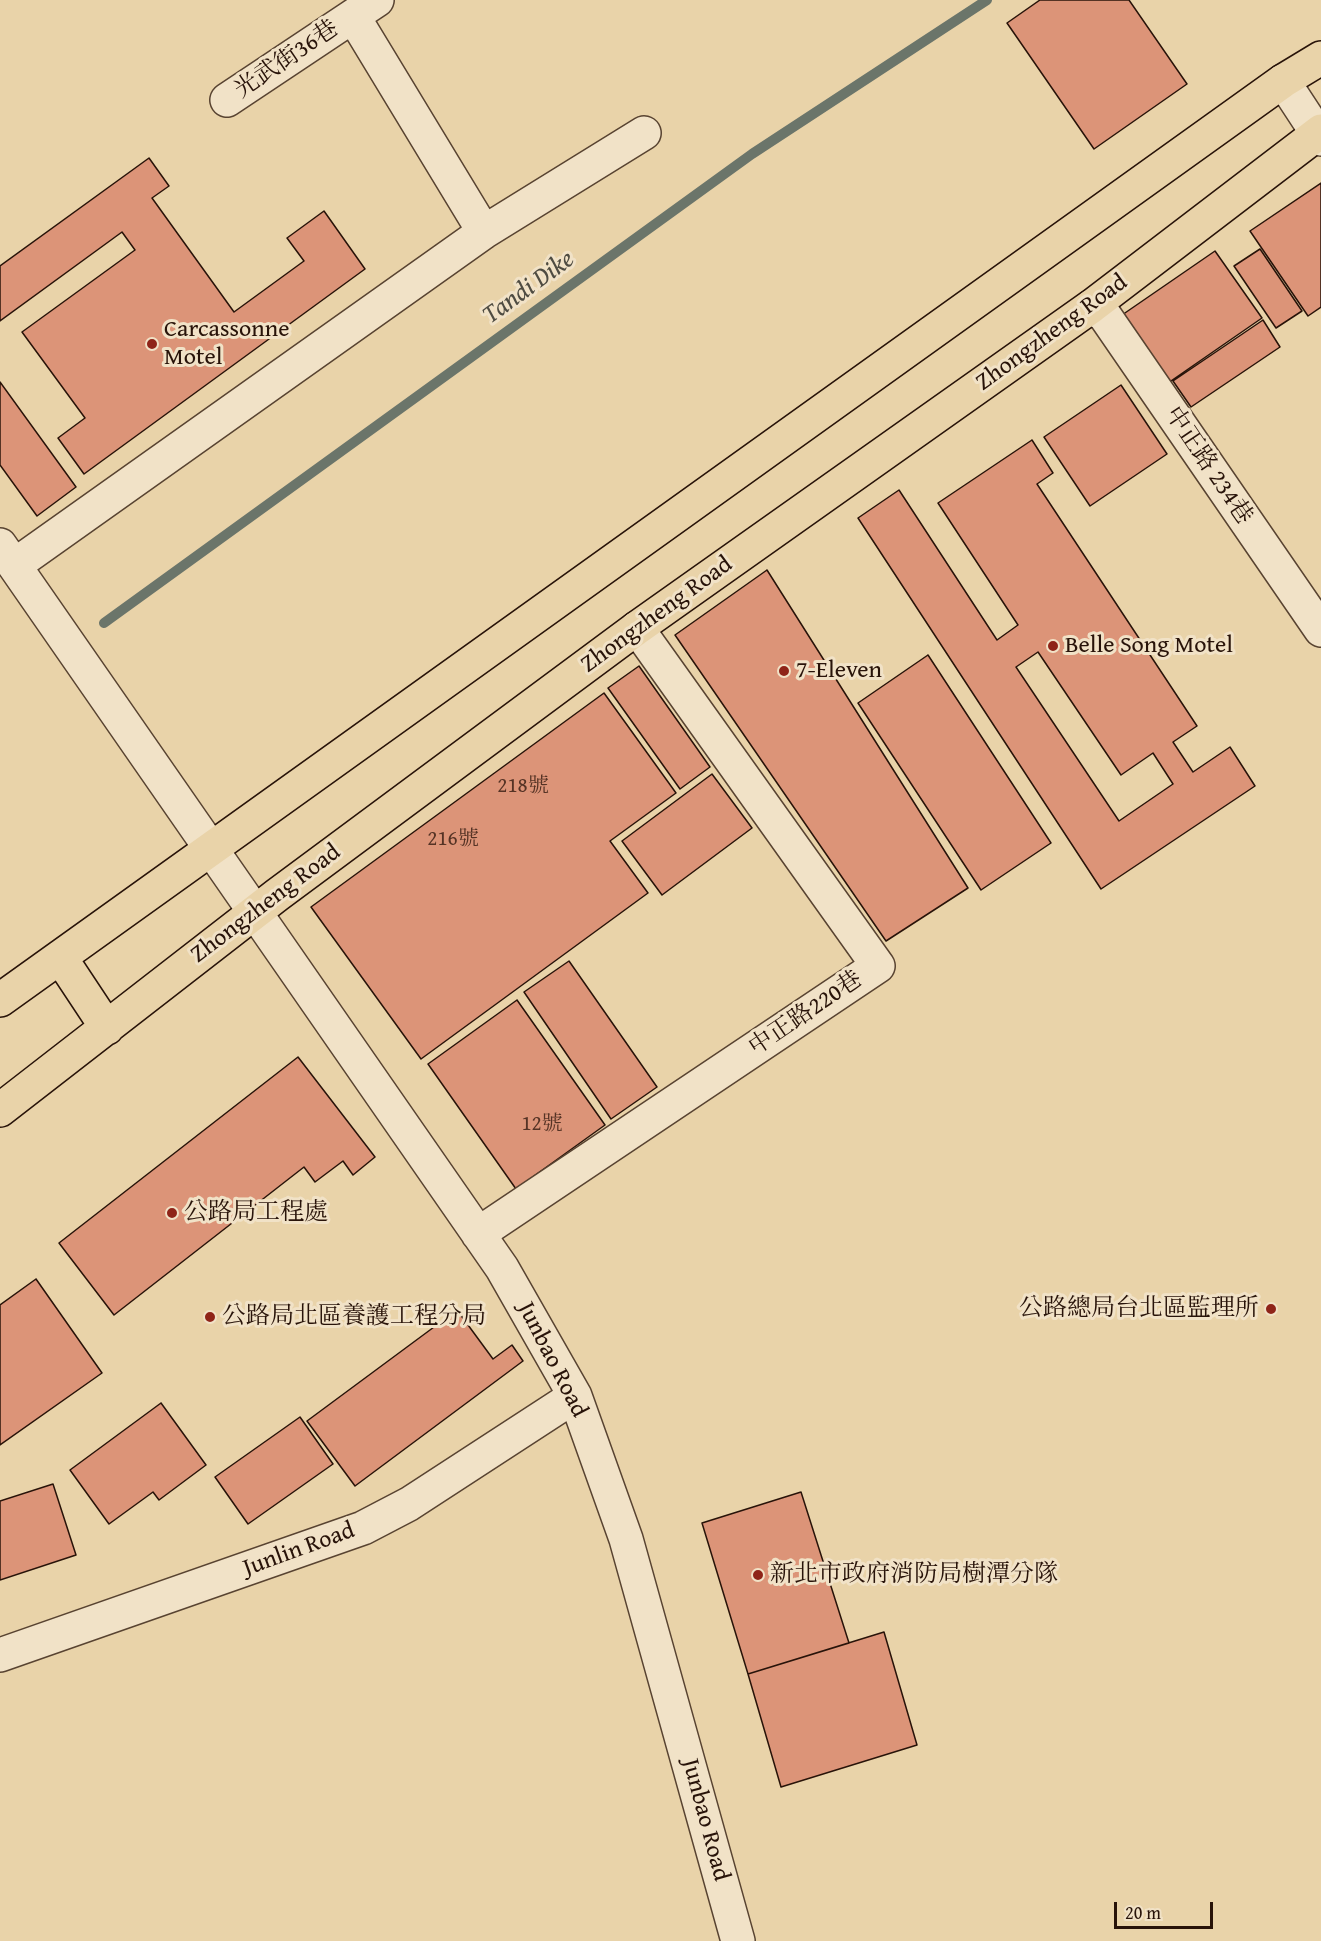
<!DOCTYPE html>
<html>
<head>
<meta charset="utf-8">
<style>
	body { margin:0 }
	#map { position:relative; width:1321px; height:1941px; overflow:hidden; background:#e9d3a9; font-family:"Gentium Book Plus",serif }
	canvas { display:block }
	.scale { position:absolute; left:1114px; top:1902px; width:99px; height:27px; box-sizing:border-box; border:3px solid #281309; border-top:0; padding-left:8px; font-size:18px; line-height:21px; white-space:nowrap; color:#281309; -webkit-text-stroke:4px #f1e2c7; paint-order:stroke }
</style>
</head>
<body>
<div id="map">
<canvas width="1321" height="1941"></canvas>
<div class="scale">20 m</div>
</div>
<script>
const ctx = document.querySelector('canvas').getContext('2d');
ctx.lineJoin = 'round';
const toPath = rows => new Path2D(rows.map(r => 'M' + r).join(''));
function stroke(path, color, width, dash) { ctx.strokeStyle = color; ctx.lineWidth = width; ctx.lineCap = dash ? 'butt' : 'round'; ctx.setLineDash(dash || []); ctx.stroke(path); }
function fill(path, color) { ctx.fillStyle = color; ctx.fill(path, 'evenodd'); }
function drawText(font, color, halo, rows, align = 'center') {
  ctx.font = font + ' "Gentium Book Plus","Noto Serif TC",serif'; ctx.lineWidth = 6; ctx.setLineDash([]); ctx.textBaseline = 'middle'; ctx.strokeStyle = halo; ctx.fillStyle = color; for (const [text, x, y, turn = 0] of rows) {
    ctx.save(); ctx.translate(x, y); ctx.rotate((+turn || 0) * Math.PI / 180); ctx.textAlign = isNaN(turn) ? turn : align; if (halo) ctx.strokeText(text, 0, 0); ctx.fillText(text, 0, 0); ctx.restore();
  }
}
stroke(toPath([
	[104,623,752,154,987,0]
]), '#6b756a', 10);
const building = toPath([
	[1040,0,1129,0,1187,84,1094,149,1007,23,1040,0],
	[149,158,169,186,152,198,234,312,304,261,287,238,324,211,365,269,84,474,58,438,85,418,22,332,135,250,122,232,0,321,0,266,149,158],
	[1321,183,1321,307,1308,316,1250,231,1321,183],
	[1260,249,1302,311,1276,328,1234,266,1260,249],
	[1215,251,1262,318,1168,383,1122,315,1215,251],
	[1263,320,1280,347,1191,407,1173,381,1263,320],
	[0,382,76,487,37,516,0,465,0,382],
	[1121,385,1167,454,1090,506,1044,437,1121,385],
	[1032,440,1053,473,1037,484,1197,726,1173,742,1193,772,1230,747,1255,786,1101,889,858,518,899,490,997,640,1018,625,938,503,1032,440],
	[1038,652,1121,775,1153,753,1173,784,1119,821,1016,667,1038,652],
	[767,570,968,888,886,941,675,635,767,570],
	[928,655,1051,843,981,890,858,703,928,655],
	[639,666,710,767,680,789,608,688,639,666],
	[604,693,676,793,610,841,648,893,421,1059,311,907,604,693],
	[712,774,752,828,662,895,622,841,712,774],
	[569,961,657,1087,611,1119,524,992,569,961],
	[517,1000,605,1125,516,1189,428,1064,517,1000],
	[298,1057,375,1157,353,1175,343,1161,315,1182,304,1167,114,1315,59,1243,298,1057],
	[36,1279,102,1373,0,1445,0,1305,36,1279],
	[457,1310,493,1359,512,1345,523,1361,355,1486,307,1421,457,1310],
	[161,1403,206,1465,159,1500,153,1492,109,1524,70,1470,161,1403],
	[300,1417,333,1464,248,1524,215,1477,300,1417],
	[53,1484,76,1555,0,1580,0,1501,53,1484],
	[801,1492,849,1643,748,1674,702,1523,801,1492],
	[884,1632,917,1745,781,1787,748,1674,884,1632]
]);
fill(building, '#dc9478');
stroke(building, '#281309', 1.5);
const minor = toPath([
	[353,16,484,232],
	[1283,81,1321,139],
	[227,100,377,0],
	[1092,306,1105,316,1321,630],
	[0,545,502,1268,575,1396,626,1539,738,1941],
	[15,565,484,232,644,133],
	[478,1234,878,966,637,628],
	[0,1655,363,1528,409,1504,575,1396]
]);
const major = toPath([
	[60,957,107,1028],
	[0,1000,1283,81,1321,58],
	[0,1110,277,895,637,628,1092,306,1321,131]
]);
stroke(minor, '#584331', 36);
stroke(major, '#281309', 36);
stroke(minor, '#f1e2c7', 33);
stroke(major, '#e9d3a9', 33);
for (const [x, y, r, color] of [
	[152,344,6,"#8f2418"],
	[1053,646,6,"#8f2418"],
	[784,671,6,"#8f2418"],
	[172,1213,6,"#8f2418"],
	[1271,1309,6,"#8f2418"],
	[210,1317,6,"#8f2418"],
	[758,1575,6,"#8f2418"]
]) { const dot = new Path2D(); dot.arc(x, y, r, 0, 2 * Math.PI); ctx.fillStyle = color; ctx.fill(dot); stroke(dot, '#f1e2c7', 2); }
drawText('21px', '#553325', null, [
	["218號",523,787],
	["216號",453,840],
	["12號",542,1125]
]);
drawText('24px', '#281309', '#f1e2c7', [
	["光武街36巷",287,60,-34],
	["Zhongzheng Road",1052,333,-36],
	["中正路 234巷",1208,466,56],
	["Zhongzheng Road",657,615,-36],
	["Zhongzheng Road",266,904,-37],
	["中正路220巷",806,1014,-34],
	["Junbao Road",552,1360,63],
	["Junlin Road",299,1550,-20],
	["Junbao Road",705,1820,75]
]);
drawText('24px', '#281309', '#f1e2c7', [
	["Carcassonne",164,330],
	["Motel",164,358],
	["Belle Song Motel",1065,646],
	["7-Eleven",796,671],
	["公路局工程處",184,1213],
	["公路總局台北區監理所",1259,1309,"right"],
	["公路局北區養護工程分局",222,1317],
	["新北市政府消防局樹潭分隊",770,1575]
], 'left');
drawText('italic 26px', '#4f4c42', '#f1e2c7', [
	["Tandi Dike",529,288,-36]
]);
</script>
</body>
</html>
